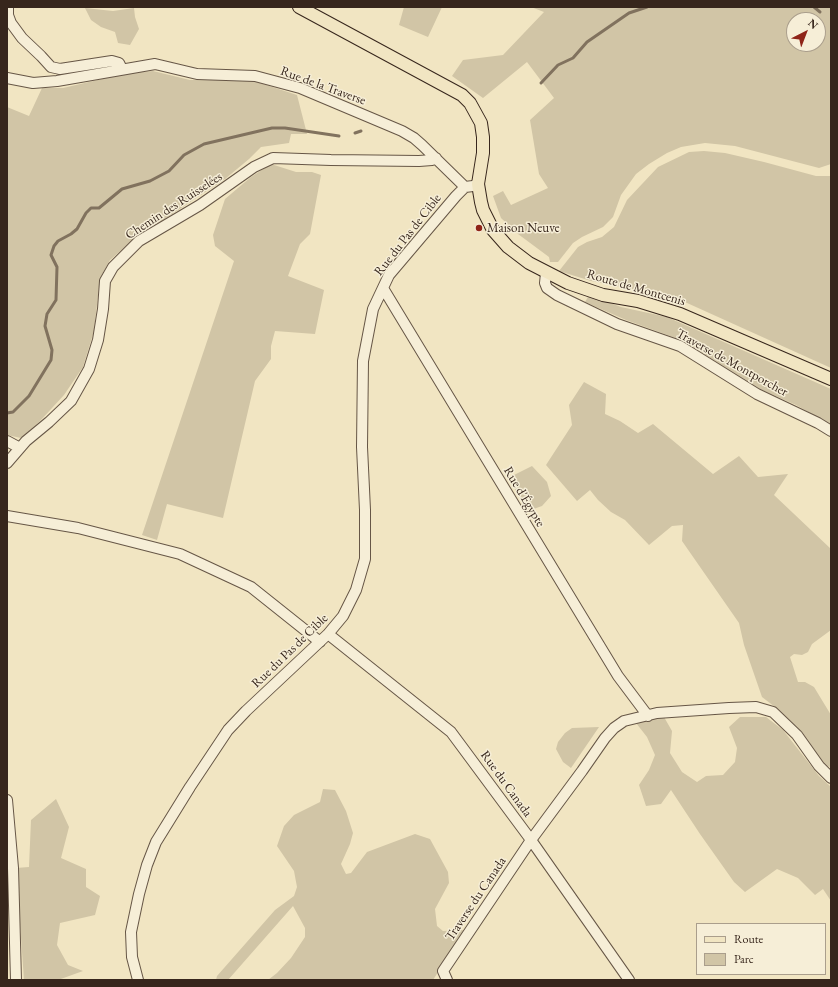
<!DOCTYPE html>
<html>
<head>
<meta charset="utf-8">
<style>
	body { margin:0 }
	#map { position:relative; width:838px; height:987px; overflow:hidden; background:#f1e5c2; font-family:"EB Garamond",serif }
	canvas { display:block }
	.frame { position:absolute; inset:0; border:8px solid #37261c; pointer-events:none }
	.legend { position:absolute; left:696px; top:923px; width:130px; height:52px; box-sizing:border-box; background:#f6eed7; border:1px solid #aa9e8c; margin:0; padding:5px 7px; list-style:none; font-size:12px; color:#37261c }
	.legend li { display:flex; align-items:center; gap:8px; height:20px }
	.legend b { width:20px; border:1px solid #aa9e8c }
	.north { position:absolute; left:786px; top:12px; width:40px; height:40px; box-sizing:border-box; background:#f6eed7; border:1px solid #aa9e8c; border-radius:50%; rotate:42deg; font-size:11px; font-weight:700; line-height:16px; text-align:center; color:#37261c }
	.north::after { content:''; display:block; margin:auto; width:14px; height:18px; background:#8f2418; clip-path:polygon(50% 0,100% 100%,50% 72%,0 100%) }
</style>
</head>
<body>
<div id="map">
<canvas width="838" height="987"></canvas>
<div class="frame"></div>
<ul class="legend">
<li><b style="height:5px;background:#f1e5c2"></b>Route</li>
<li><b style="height:11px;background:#d1c5a6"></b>Parc</li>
</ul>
<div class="north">N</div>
</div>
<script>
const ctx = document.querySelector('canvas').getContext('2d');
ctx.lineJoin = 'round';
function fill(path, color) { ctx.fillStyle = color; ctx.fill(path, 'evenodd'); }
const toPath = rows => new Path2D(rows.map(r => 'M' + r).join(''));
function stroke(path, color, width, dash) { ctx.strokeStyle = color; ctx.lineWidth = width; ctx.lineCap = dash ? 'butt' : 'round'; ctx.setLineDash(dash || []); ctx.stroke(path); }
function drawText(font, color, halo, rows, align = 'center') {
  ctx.font = font + ' "EB Garamond",serif'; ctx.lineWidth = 3; ctx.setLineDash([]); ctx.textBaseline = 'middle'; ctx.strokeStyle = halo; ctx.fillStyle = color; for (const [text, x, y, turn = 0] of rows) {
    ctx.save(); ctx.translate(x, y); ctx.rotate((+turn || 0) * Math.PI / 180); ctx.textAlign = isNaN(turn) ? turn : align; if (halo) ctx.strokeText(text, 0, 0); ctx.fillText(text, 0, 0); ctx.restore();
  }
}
fill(toPath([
	[404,7,442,7,428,37,399,25],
	[531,7,831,7,831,164,819,168,735,146,705,143,681,147,667,153,649,164,636,174,621,195,613,217,603,227,582,237,573,243,558,262,550,262,549,257,518,234,501,218,493,196,503,191,511,205,548,188,539,174,530,120,554,98,527,62,483,98,452,76,463,60,503,55,544,12],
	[794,20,818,20,818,44,794,44],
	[85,8,113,11,134,8,135,17,139,29,130,45,118,43,115,32,101,27,91,20],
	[153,71,190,80,251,80,297,95,307,134,291,134,289,143,261,147,249,159,225,179,133,240,110,260,100,278,94,331,83,367,64,395,40,421,21,438,7,435,7,107,29,116,42,88,63,88,128,73],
	[704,151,725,153,764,162,816,176,831,176,831,368,676,298,591,281,559,271,578,247,587,242,602,237,614,227,627,200,658,167,689,152],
	[271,164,296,172,312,172,321,175,310,234,300,244,288,276,324,290,315,334,275,331,271,346,271,359,255,381,223,518,167,504,157,540,142,535,234,261,215,246,213,235,225,199,251,177],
	[589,295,621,307,667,317,831,389,831,425,796,405,753,386,684,341,626,320,585,302],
	[584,382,606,394,605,414,620,421,638,433,653,424,713,474,739,456,758,477,788,474,774,495,831,549,831,630,812,644,808,652,802,655,794,654,790,657,798,682,805,682,814,687,831,715,831,767,826,766,779,710,762,697,744,645,739,623,682,541,683,525,672,526,649,545,625,520,611,512,598,500,590,490,577,501,546,465,572,425,569,405],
	[532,466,547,482,551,496,542,506,528,511,508,478],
	[664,717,672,731,670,753,682,772,697,782,706,776,723,775,735,762,737,748,729,727,740,717,766,717,783,730,819,776,831,787,831,901,823,889,815,895,798,878,777,869,745,892,734,882,700,834,671,790,661,804,646,806,639,785,649,770,655,755,647,737,636,723],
	[599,727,571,768,563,762,556,749,558,742,565,733,572,728],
	[323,789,335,790,346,811,353,833,350,844,341,864,346,874,351,873,367,852,415,834,430,839,448,872,449,883,435,909,437,926,443,931,465,930,433,980,268,980,277,973,291,958,305,937,305,928,293,906,228,980,216,980,217,976,275,910,294,896,297,887,294,871,277,846,284,826,294,815,320,802],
	[56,799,69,827,61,858,86,869,86,887,100,896,95,915,60,923,57,945,68,965,83,971,58,980,24,980,16,868,29,867,31,820]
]), '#d1c5a6');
stroke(toPath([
	[814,7,820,12],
	[541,83,558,65,573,58,587,42,629,13,647,7],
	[355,133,361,131],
	[7,413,13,412,29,396,51,360,52,350,45,326,47,314,56,300,57,267,51,255,54,246,58,241,71,234,77,229,86,213,91,208,99,208,122,189,150,181,169,171,184,155,204,144,272,128,285,128,339,136]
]), '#81725e', 3);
const minor = toPath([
	[8,7,8,15,11,23,22,38,41,56,51,67,60,69,112,61,119,63,122,69],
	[7,78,33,83,57,81,155,64,197,74,255,76,300,88,402,131,414,138,422,145,465,187],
	[546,273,545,283,547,288,557,295,617,324,680,346,757,394,818,423,831,431],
	[383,288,618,676,648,716],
	[7,441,20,448],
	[7,463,26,441,49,422,71,401,89,369,98,340,103,309,105,281,113,267,139,241,200,205,254,167,273,158,331,160,419,161,432,160,436,158],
	[7,516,78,528,180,554,251,587,320,642],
	[328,634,451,732,531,840,629,980],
	[7,800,13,868,16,980],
	[138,980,132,957,131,932,139,894,147,865,156,842,190,787,228,730,246,711,328,634,343,616,356,590,365,559,365,510,362,447,363,361,373,309,389,275,456,196,465,187,473,186,478,184],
	[447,980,443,971,531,840,582,771,605,738,614,728,624,721,657,713,729,708,756,707,773,712,797,735,819,766,831,778]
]);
const major = toPath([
	[299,7,462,95,470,103,481,123,483,137,483,153,478,184,481,202,483,210,493,230,508,247,529,263,568,283,603,295,638,301,680,314,831,379]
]);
stroke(minor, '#665646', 12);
stroke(major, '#37261c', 14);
stroke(minor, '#f6eed7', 10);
stroke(major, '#f1e5c2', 12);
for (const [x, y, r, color] of [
	[479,228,4,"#8f2418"]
]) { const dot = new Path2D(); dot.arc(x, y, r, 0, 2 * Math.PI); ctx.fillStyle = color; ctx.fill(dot); stroke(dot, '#f6eed7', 1.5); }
drawText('13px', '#37261c', '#f6eed7', [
	["Rue de la Traverse",323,86,20],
	["Chemin des Ruisselées",174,206,-33],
	["Rue du Pas de Cible",408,235,-52],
	["Route de Montcenis",636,288,16],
	["Traverse de Montporcher",732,363,29],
	["Rue d'Égypte",524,497,59],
	["Rue du Pas de Cible",290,651,-44],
	["Rue du Canada",506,784,54],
	["Traverse du Canada",476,899,-56]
]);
drawText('13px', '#37261c', '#f6eed7', [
	["Maison Neuve",487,228]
], 'left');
</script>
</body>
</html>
